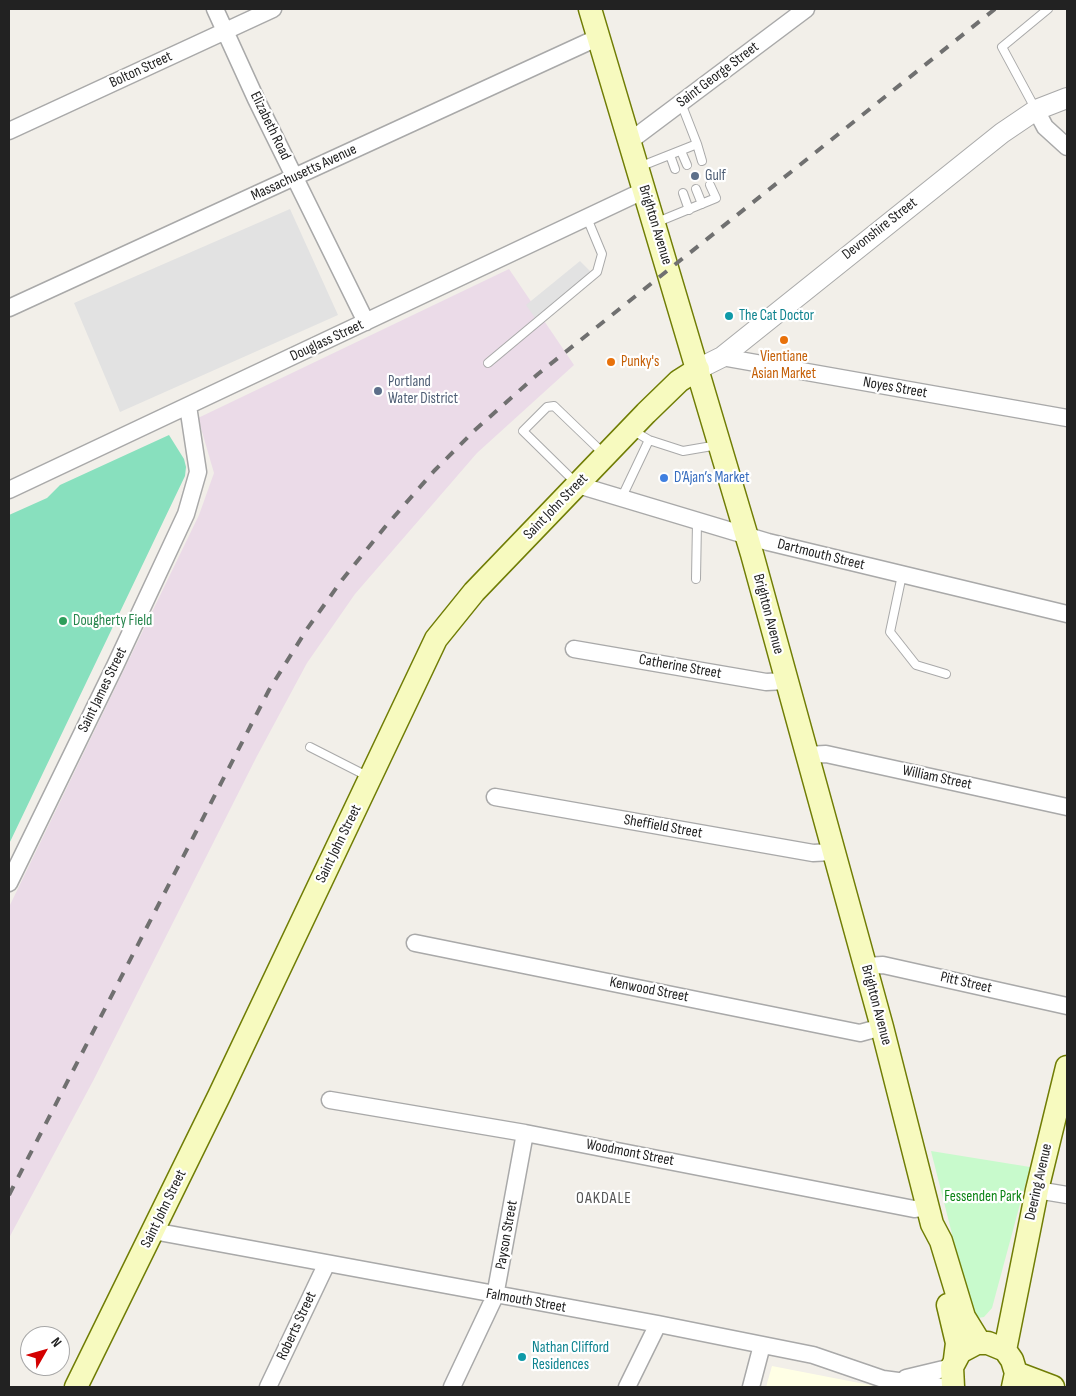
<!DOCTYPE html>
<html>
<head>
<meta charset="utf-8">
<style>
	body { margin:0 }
	#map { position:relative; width:1076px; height:1396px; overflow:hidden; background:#f2efe9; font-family:"Sofia Sans Condensed",sans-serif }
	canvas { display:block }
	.frame { position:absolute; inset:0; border:10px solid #222; pointer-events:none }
	.north { position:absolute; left:20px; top:1326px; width:50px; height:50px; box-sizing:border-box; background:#fff; border:1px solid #a7a7a7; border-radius:50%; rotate:52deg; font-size:14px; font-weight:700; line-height:20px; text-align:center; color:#222 }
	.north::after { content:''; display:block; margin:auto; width:18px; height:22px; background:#d40000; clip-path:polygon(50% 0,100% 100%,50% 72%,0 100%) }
</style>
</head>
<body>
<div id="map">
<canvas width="1076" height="1396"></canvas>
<div class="frame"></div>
<div class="north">N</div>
</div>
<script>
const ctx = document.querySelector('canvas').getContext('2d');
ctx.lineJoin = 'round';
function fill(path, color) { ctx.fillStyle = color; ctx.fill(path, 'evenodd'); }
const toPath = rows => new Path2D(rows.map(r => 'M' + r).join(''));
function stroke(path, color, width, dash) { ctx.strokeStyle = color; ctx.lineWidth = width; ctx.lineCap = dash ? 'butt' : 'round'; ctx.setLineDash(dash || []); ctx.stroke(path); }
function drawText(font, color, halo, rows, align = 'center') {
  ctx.font = font + ' "Sofia Sans Condensed",sans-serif'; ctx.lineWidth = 4.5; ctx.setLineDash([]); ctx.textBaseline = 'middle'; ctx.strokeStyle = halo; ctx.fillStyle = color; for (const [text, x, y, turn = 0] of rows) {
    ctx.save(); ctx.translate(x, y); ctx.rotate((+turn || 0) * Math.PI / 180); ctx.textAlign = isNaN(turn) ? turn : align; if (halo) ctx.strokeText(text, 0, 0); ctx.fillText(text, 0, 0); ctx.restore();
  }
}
fill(toPath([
	[509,269,574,365,477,453,355,594,307,663,257,756,93,1081,9,1238,9,907,199,515,214,473,198,418]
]), '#ebdbe8');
fill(toPath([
	[772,1366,880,1387,766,1387]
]), '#ffffe5');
fill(toPath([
	[931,1151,1030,1167,992,1308,984,1317,978,1318,972,1313]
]), '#c8facc');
fill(toPath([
	[169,435,184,459,186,467,185,476,9,844,9,515,47,498,60,485]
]), '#88e0be');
fill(toPath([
	[290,209,338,315,120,412,74,303],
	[580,261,591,272,535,318,526,305]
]), '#e2e2e2');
const service = toPath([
	[1036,110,1002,47,1048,9],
	[697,144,702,161],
	[681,151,687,165],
	[670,155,675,169],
	[639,167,697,144,681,103],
	[696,189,702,204],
	[683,193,689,210],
	[655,223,716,198,710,185],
	[488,363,597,272,602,254,587,218],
	[632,430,649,440,683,451,718,445],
	[575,482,523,431,547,407,554,406,604,454],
	[621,499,649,440],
	[902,575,890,632,916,665,946,674],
	[696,579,697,522],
	[310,747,369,777]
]);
const minor = toPath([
	[215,9,256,99,366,322],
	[1036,110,1045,127,1067,147],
	[9,131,273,9],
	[630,141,806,9],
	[9,308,599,37],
	[722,357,1067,418],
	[578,485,768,542,1067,614],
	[9,490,645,190],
	[574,649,766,682,786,681],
	[806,755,826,754,1067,807],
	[495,797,813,853,832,852],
	[9,883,115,666,186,514,198,472,188,406],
	[415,943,860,1033,882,1027],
	[865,966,883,965,1067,1006],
	[330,1100,525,1133,914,1209,928,1207],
	[1037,1190,1067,1195],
	[153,1231,658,1324,813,1355,883,1379,943,1387],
	[906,1378,952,1367],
	[268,1387,326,1265],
	[452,1387,495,1296,525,1133],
	[627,1387,658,1324],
	[751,1387,762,1345]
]);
const tertiary = toPath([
	[698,369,722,357,1002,133,1036,110,1067,98]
]);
const secondary = toPath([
	[590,9,752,554,882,1027,932,1224,941,1241,964,1317,980,1343],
	[948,1305,957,1343,955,1359],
	[1005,1350,1037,1190,1067,1067],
	[1016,1373,1053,1387],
	[76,1387,219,1096,436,639,474,592,646,413,679,381,698,369],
	[953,1387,952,1367,960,1352,977,1343,988,1343,1005,1350,1012,1360,1016,1373,1013,1387]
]);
stroke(service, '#a9a9a9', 10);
stroke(minor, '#a9a9a9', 19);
stroke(tertiary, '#a9a9a9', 22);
stroke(secondary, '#707d05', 25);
stroke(service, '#fff', 8);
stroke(minor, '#fff', 16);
stroke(tertiary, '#fff', 20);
stroke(secondary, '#f7fabf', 22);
stroke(toPath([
	[9,1195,269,690,307,629,342,580,385,527,434,471,475,430,538,374,995,9]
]), '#707070', 4, [10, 10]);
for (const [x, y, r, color] of [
	[695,176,5,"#5c6f8a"],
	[729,316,5,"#0f9aa8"],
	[784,340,5,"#e8710a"],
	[611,362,5,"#e8710a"],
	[378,391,5,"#5c6f8a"],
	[664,478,5,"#3f7fe0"],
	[63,621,5,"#2e9e5b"],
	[522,1357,5,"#0f9aa8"]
]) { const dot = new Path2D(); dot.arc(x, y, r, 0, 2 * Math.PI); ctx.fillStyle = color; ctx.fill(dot); stroke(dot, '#fff', 2); }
drawText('15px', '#222', '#fff', [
	["Bolton Street",141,70,-25],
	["Saint George Street",718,75,-37],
	["Elizabeth Road",270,126,64],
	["Massachusetts Avenue",304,173,-25],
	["Brighton Avenue",655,225,73],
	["Devonshire Street",880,229,-38],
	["Douglass Street",327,341,-25],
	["Noyes Street",895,388,10],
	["Saint John Street",556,507,-46],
	["Dartmouth Street",821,555,14],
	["Brighton Avenue",768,614,75],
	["Catherine Street",680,667,10],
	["Saint James Street",103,690,-64],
	["William Street",937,778,12],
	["Sheffield Street",663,827,10],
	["Saint John Street",339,844,-64],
	["Pitt Street",966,983,13],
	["Kenwood Street",649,990,11],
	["Brighton Avenue",876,1005,75],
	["Woodmont Street",630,1153,11],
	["Deering Avenue",1039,1182,-77],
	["Saint John Street",164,1209,-64],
	["Payson Street",507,1235,-80],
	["Falmouth Street",526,1301,10],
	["Roberts Street",297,1326,-65]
]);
drawText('15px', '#4e5e75', '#fff', [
	["Gulf",705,176],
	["Portland",388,382],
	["Water District",388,399]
], 'left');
drawText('15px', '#0d838f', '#fff', [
	["The Cat Doctor",739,316],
	["Nathan Clifford",532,1348],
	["Residences",532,1365]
], 'left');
drawText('15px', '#c56008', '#fff', [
	["Vientiane",784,357],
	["Asian Market",784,374],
	["Punky's",621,362,"left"]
]);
drawText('15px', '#366cbe', '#fff', [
	["D’Ajan’s Market",674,478]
], 'left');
drawText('15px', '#27864d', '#fff', [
	["Dougherty Field",73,621]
], 'left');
drawText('15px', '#0c8416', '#fff', [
	["Fessenden Park",983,1197]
]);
ctx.letterSpacing = '1px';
drawText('16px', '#555', '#fff', [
	["OAKDALE",604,1199]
]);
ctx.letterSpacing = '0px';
</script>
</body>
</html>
